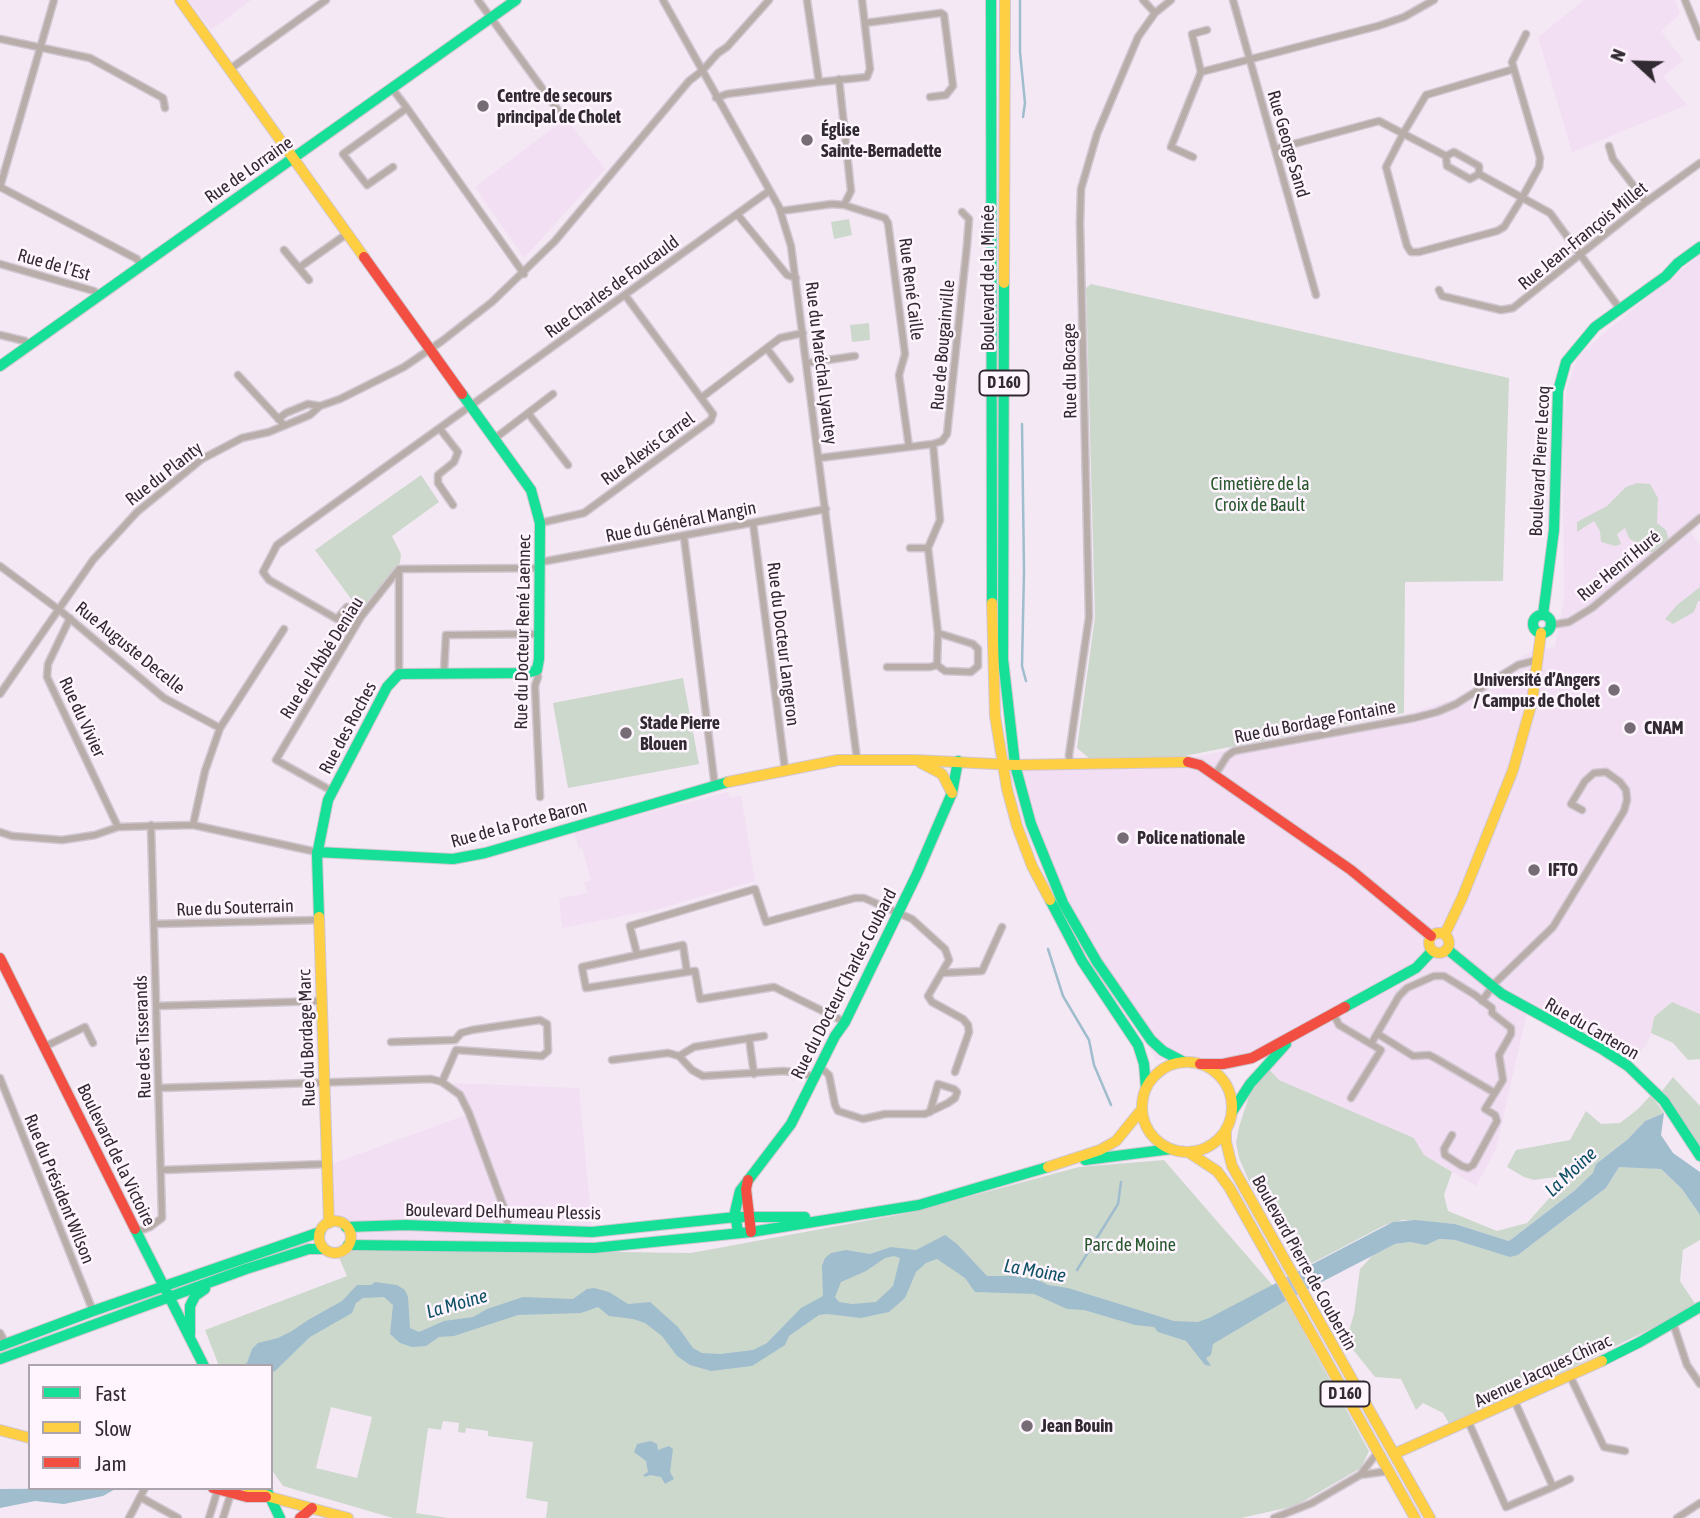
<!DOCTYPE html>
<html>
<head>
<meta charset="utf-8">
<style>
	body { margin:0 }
	#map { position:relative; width:1700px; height:1518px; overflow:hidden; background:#f4e8f4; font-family:"Asap Condensed",sans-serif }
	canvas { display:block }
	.legend { position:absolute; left:28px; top:1364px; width:245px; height:126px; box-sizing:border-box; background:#fef5fe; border:2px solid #aca4ac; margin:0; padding:9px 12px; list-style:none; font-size:21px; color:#322a32 }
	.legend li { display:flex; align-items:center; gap:14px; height:35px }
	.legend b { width:35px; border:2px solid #aca4ac }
	.north { position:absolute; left:1602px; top:28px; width:70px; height:70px; -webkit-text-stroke:5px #fef5fe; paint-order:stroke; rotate:292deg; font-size:19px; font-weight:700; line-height:28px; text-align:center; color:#322a32 }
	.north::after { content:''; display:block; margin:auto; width:24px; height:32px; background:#322a32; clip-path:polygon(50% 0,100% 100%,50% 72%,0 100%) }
</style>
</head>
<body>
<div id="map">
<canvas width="1700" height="1518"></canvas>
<ul class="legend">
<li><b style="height:9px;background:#16e098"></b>Fast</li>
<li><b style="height:9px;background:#ffcf43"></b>Slow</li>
<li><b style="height:9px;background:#f24e42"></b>Jam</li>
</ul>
<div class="north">N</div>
</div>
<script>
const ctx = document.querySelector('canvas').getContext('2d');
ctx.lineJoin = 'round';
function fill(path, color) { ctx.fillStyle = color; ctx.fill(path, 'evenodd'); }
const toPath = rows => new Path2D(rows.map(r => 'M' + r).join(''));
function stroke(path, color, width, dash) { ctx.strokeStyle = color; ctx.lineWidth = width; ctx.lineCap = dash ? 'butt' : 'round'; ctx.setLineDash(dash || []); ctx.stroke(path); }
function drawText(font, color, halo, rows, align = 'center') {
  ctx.font = font + ' "Asap Condensed",sans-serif'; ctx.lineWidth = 5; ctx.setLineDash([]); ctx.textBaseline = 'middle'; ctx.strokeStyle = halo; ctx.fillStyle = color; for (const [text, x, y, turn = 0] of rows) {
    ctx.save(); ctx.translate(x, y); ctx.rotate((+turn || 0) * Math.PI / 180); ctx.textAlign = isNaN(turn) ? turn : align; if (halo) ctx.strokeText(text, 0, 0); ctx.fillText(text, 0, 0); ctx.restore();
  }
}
fill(toPath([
	[188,0,251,0,211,30],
	[1584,0,1675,0,1680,14,1661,31,1683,60,1663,77,1687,105,1572,152,1538,37],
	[566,118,605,169,524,258,475,187],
	[1700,255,1700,524,1691,533,1700,544,1700,1014,1671,1002,1654,1017,1651,1033,1646,1045,1633,1062,1568,1021,1529,1004,1496,1149,1476,1186,1424,1155,1414,1138,1279,1080,1261,1058,1156,1060,1145,1040,1114,998,1057,904,1023,825,1008,764,1189,758,1395,718,1454,699,1533,650,1555,647,1564,599,1562,432,1567,387,1578,357,1605,332],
	[728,792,730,798,741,795,755,881,658,909,562,928,559,899,587,893,584,882,591,880,582,848,579,849,574,832],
	[454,1083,579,1088,594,1248,351,1240,348,1227,335,1219,330,1200,329,1165,466,1115]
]), '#f3dff3');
fill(toPath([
	[849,219,852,235,834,239,831,222],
	[1091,284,1509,378,1503,581,1405,582,1404,713,1174,758,1090,759,1077,748,1095,617,1086,288],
	[869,323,870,340,852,342,850,325],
	[421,475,439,502,392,536,401,554,400,563,360,611,315,550],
	[1637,483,1650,484,1658,498,1657,523,1666,530,1669,540,1654,552,1648,552,1629,538,1625,528,1617,534,1621,544,1615,546,1601,542,1600,531,1594,521,1577,532,1577,522,1607,506,1626,487],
	[1700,587,1700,601,1698,601,1694,612,1673,624,1665,619,1677,605],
	[683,678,699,764,568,788,553,703],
	[1672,1002,1700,1014,1700,1059,1688,1060,1673,1043,1651,1033,1654,1017],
	[1269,1069,1279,1080,1414,1138,1424,1155,1452,1172,1444,1195,1448,1211,1497,1231,1527,1223,1570,1175,1534,1180,1524,1177,1507,1167,1516,1150,1570,1140,1586,1111,1601,1124,1620,1123,1638,1109,1651,1095,1664,1113,1645,1121,1628,1139,1596,1164,1594,1173,1574,1191,1509,1241,1455,1224,1403,1220,1385,1225,1301,1269,1248,1179,1239,1158,1236,1143,1239,1127,1250,1093],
	[1673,1077,1700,1106,1700,1153,1662,1091],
	[1164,1160,1287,1302,1369,1451,1361,1468,1295,1506,1241,1518,546,1518,548,1502,526,1498,533,1442,488,1436,488,1431,466,1428,465,1433,458,1432,459,1423,443,1421,441,1430,428,1428,416,1513,448,1518,393,1518,283,1486,271,1469,271,1366,219,1366,205,1330,347,1276,338,1255,348,1248,691,1253,908,1213,1079,1167],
	[331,1407,372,1417,357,1478,316,1468],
	[1624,1166,1661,1169,1682,1189,1700,1215,1700,1240,1683,1250,1680,1281,1696,1305,1687,1311,1451,1427,1443,1413,1423,1403,1416,1410,1401,1379,1375,1377,1346,1341,1354,1314,1360,1269,1373,1255,1395,1244,1410,1242,1426,1244,1439,1239,1455,1240,1510,1256,1518,1255,1606,1188,1619,1167]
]), '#cdd8cd');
fill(toPath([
	[1664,1113,1661,1135,1673,1153,1700,1172,1700,1215,1682,1189,1661,1169,1619,1167,1606,1188,1518,1255,1510,1257,1455,1240,1439,1239,1426,1245,1410,1242,1395,1244,1287,1300,1213,1344,1211,1355,1206,1358,1211,1366,1205,1365,1186,1341,1158,1332,1154,1327,1135,1325,1084,1310,1067,1309,1034,1294,975,1292,965,1278,937,1259,926,1263,916,1272,905,1298,889,1312,861,1318,827,1314,819,1315,789,1336,785,1345,752,1366,711,1371,690,1365,677,1356,662,1336,645,1323,633,1319,609,1316,598,1307,581,1313,518,1315,454,1336,439,1337,426,1346,412,1347,400,1343,390,1334,393,1305,384,1297,363,1298,356,1303,352,1313,310,1337,275,1371,271,1373,271,1366,241,1366,247,1363,252,1349,258,1343,278,1338,292,1331,308,1320,342,1301,357,1285,371,1285,375,1282,397,1285,405,1290,408,1297,410,1328,419,1332,444,1321,473,1317,487,1309,523,1297,573,1299,587,1289,594,1288,609,1292,628,1304,650,1302,678,1327,693,1348,702,1353,720,1354,753,1350,767,1343,801,1308,823,1296,822,1266,825,1258,831,1253,846,1250,870,1254,891,1247,916,1250,945,1235,957,1244,987,1276,1015,1276,1036,1279,1048,1285,1068,1288,1174,1321,1198,1322,1209,1318,1393,1222,1415,1220,1455,1224,1509,1241,1574,1191,1593,1173,1596,1164,1628,1139,1645,1121],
	[894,1256,900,1258,893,1286,876,1302,852,1304,839,1302,835,1297,841,1282,866,1271,885,1258],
	[651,1441,657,1444,658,1450,669,1446,673,1449,670,1472,674,1479,665,1484,661,1477,650,1475,645,1477,643,1475,648,1472,646,1461,634,1452,637,1444],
	[117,1488,103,1496,64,1504,35,1501,0,1508,0,1489]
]), '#a0bdce');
stroke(toPath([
	[1020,0,1020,52,1025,103,1023,117],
	[1022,424,1024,571,1022,666,1026,681],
	[1048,949,1063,996,1089,1040,1094,1065,1111,1105],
	[1077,1270,1118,1204,1121,1182]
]), '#a0bdce', 2.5);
const street = toPath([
	[478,0,563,117],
	[663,0,779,207,791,246,857,759],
	[1143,0,1155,13],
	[1233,0,1316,295],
	[1685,0,1700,37],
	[865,23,941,13,944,15,953,86,946,95,930,97],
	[0,39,90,58,163,98,165,108],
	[230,69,326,0],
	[1514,69,1540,158,1539,167,1522,198,1504,227,1497,231,1419,252,1411,252,1407,246,1386,167,1404,132,1426,95,1514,69],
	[1514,69,1512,62,1526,34],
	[1201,72,1192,34,1207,30],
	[819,82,867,77,870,69,862,0],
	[391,87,407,108],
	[716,98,727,94,819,82,807,0],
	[1609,146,1613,159,1646,202],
	[1275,149,1379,121,1446,156,1454,152,1479,166,1479,174,1550,213,1620,309],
	[1446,156,1447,166,1470,179,1479,174],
	[1193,157,1171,147,1201,72,1378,26,1404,17,1434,0],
	[393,167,367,185,343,154,407,108,524,274],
	[0,187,54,0],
	[0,187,137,259,140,265],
	[844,205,885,218,888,223,905,354,899,375,909,447],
	[781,211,832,204,844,205,851,191,839,79],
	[737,214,787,275,796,278],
	[284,250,309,280],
	[0,264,94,291,99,295],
	[300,267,348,233],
	[1439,290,1442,296,1501,310,1513,308,1646,202,1700,163],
	[0,335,25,341,29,345],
	[768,350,790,379],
	[807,363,855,356],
	[238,375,284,425],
	[701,398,780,338,803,333],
	[528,413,568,465],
	[278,419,286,413,308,404,320,406],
	[440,429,458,452,454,462,438,475,438,483,453,505],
	[494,439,553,394],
	[933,444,940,520,928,548,938,633,937,665,945,671,971,672,978,666,978,649,973,644,938,633],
	[819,458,933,444,942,441,947,434,967,245,969,219,962,212],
	[540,523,584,513,711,420,713,414,625,295],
	[753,523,785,769],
	[684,537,715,787],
	[910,548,928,548],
	[541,562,826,509],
	[0,566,62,612,164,698,220,728],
	[347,607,337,619,269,580,263,572,277,545,769,191],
	[70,618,48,664,47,677,118,827],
	[1551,625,1569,622,1592,608,1700,518],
	[887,667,930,667,937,665],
	[537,670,538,677,535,686,540,797],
	[444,672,446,635,539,634],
	[399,674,399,569],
	[0,694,93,560,137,512,202,459,242,438,269,432,310,415,320,406,340,399,404,367,442,341,492,302,555,241,689,81,702,71,718,53,727,47,769,0],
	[1070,765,1069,755,1089,617,1080,223,1081,189,1097,134,1138,37,1155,13,1171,0],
	[1215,775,1227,756,1234,751,1414,718,1437,712,1456,704,1518,665,1537,660],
	[332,791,276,760,361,617,399,569,541,568],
	[193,825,205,771,220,728,284,629],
	[0,832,12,836,62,840,95,835,118,827,193,825,317,852],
	[154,924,318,920],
	[637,954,630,926,755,889,766,922,855,898,864,898,912,919,945,949,949,960,928,996,932,1002,963,1019,968,1025,969,1032,955,1072],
	[687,972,683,945,582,967,586,988,687,972,695,971,700,999,774,987,845,1022],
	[942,973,982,971,1002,927],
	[1482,1001,1495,983,1553,927,1624,811,1627,800,1626,790,1620,782,1606,772,1594,773,1585,781,1571,804,1582,810],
	[156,1006,322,1001],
	[1333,1013,1339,1025,1381,1050,1351,1098],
	[1378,1034,1413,1056,1429,1055,1435,1058,1495,1093],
	[749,1038,754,1074],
	[391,1042,455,1040,461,1033,472,1030,540,1020,547,1024,548,1051,542,1056,456,1050,442,1082],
	[1371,1044,1399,996,1407,988,1434,976,1444,976,1475,995,1492,1008,1492,1013,1511,1028,1511,1034,1499,1055,1503,1080,1485,1109,1495,1115,1497,1121,1473,1165,1468,1168,1462,1166,1445,1155,1444,1149,1452,1135],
	[44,1047,85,1027,93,1043],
	[679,1056,694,1047,764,1036],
	[612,1060,668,1053,679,1056,692,1070,703,1076,783,1071,804,1073,814,1078],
	[820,1067,829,1075,835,1105,838,1111,863,1119,885,1114,925,1114,948,1103,955,1098,957,1092,954,1089,938,1084,930,1112],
	[0,1078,93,1311],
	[159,1088,431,1079,442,1082,460,1095,469,1113,507,1216,508,1230],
	[162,1170,327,1164],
	[136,1232,150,1227,162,1218,151,825],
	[1673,1323,1687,1365,1700,1384],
	[0,1333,6,1344],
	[1570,1376,1604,1447,1625,1451],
	[1469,1423,1506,1507,1553,1487,1515,1402],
	[1378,1452,1360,1475,1389,1471],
	[1553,1487,1570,1479],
	[140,1497,178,1518],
	[129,1518,145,1488],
	[209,1518,218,1489],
	[223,1518,231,1493],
	[1274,1518,1312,1503,1360,1475],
	[1677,1518,1700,1503]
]);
const fast = toPath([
	[991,0,992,603],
	[1004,283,1003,659,1015,765,1031,824,1063,903,1097,962,1151,1040,1163,1051,1184,1062],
	[0,366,516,0],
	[1543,615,1554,530,1558,391,1566,362,1595,327,1666,276,1678,263,1700,247],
	'1533 624a9 9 0 1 1 18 0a9 9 0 1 1-18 0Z',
	[317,852,453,859,485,853,728,782],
	[1050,900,1082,961,1138,1045,1144,1064,1146,1088],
	[319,917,317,855,328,800,387,687,399,674,527,673,537,670,539,659,540,523,531,490,462,394],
	[1447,949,1502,994,1602,1049,1628,1066,1664,1101,1700,1156],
	[1345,1007,1416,968,1432,951],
	[1232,1112,1250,1084,1286,1044],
	[1085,1160,1171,1149],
	[346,1227,405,1225,592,1232,736,1217,805,1217],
	[135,1229,204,1366],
	[738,1233,735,1212,740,1191,791,1124,835,1036,845,1022,917,874,952,793,958,761],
	[348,1245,594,1248,751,1232,919,1205,1048,1167],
	[190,1334,190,1306,195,1296,205,1289],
	[0,1346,93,1311,320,1232],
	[0,1359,246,1269,309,1249,324,1249],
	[1602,1361,1640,1342,1700,1307],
	[268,1493,280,1518]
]);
const slow = toPath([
	[180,0,364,257],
	[1004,283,1005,0],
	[992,603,995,716,1007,789,1017,826,1032,866,1050,900],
	[921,763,942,774,952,793],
	[728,782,838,760,915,760,1015,765,1188,762],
	[319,917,329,1223],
	'1429 943a10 10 0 1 1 20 0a10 10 0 1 1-20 0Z',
	[1445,934,1462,898,1513,770,1532,702,1541,633],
	'1142 1107a45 45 0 1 1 90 0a45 45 0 1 1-90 0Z',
	[1226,1129,1226,1142,1232,1166,1430,1518],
	[1188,1152,1217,1171,1229,1187,1415,1518],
	[1048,1167,1100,1150,1116,1141,1142,1109],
	'319 1237a16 16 0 1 1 32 0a16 16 0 1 1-32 0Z',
	[0,1430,30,1438],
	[1394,1454,1602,1361],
	[248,1488,270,1497,348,1518]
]);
const jam = toPath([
	[364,257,462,394],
	[1188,762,1200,765,1351,870,1431,936],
	[0,958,135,1229],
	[1200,1064,1223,1064,1252,1058,1345,1007],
	[748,1180,746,1189,751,1232],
	[213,1488,247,1497,266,1497],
	[300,1518,312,1508]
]);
stroke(street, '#d0c7d0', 9);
stroke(fast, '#d0c7d0', 12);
stroke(slow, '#d0c7d0', 12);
stroke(jam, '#d0c7d0', 12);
stroke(street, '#b8ada9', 6);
stroke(fast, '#16e098', 10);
stroke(slow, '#ffcf43', 10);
stroke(jam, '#f24e42', 10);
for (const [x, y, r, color] of [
	[483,106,7,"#766c76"],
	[807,140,7,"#766c76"],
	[1614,690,7,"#766c76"],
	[1630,728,7,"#766c76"],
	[626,733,7,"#766c76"],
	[1123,838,7,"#766c76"],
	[1534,870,7,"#766c76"],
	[1027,1426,7,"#766c76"]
]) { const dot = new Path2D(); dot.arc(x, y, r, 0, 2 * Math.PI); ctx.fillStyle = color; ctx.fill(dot); stroke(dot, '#fef5fe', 2.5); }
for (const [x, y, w] of [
	[1004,383,49],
	[1345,1394,49]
]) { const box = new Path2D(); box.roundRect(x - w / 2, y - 12.5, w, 25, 5); ctx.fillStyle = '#fef5fe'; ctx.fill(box); stroke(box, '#322a32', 2); }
drawText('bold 16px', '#322a32', null, [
	["D 160",1004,383],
	["D 160",1345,1394]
]);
drawText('bold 18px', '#322a32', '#fef5fe', [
	["Centre de secours",497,96],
	["principal de Cholet",497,117],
	["Église",821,130],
	["Sainte-Bernadette",821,151],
	["Université d’Angers",1600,680,"right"],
	["/ Campus de Cholet",1600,701,"right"],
	["Stade Pierre",640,723],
	["Blouen",640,744],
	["CNAM",1644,728],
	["Police nationale",1137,838],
	["IFTO",1548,870],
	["Jean Bouin",1041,1426]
], 'left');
drawText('18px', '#322a32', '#fef5fe', [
	["Rue George Sand",1288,144,74],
	["Rue de Lorraine",249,170,-35],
	["Rue Jean-François Millet",1583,236,-39],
	["Rue de l’Est",54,265,16],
	["Boulevard de la Minée",988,278,-90],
	["Rue Charles de Foucauld",612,287,-36],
	["Rue René Caille",911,289,83],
	["Rue de Bougainville",943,345,-85],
	["Rue du Maréchal Lyautey",821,363,83],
	["Rue du Bocage",1070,371,-91],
	["Rue Alexis Carrel",648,449,-36],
	["Boulevard Pierre Lecoq",1540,461,-87],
	["Rue du Planty",164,474,-38],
	["Rue du Général Mangin",681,522,-11],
	["Rue Henri Huré",1619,566,-39],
	["Rue du Docteur René Laennec",523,632,-89],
	["Rue du Docteur Langeron",783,644,83],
	["Rue Auguste Decelle",130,648,39],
	["Rue de l’Abbé Deniau",322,658,-58],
	["Rue du Vivier",82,717,65],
	["Rue du Bordage Fontaine",1315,722,-11],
	["Rue des Roches",348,728,-62],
	["Rue de la Porte Baron",519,824,-15],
	["Rue du Souterrain",235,908,-2],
	["Rue du Docteur Charles Coubard",844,984,-63],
	["Rue du Carteron",1592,1029,30],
	["Rue des Tisserands",143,1037,-92],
	["Rue du Bordage Marc",307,1038,-92],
	["Boulevard de la Victoire",116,1155,64],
	["Rue du Président Wilson",59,1189,68],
	["Boulevard Delhumeau Plessis",503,1212,1],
	["Boulevard Pierre de Coubertin",1304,1263,61],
	["Avenue Jacques Chirac",1543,1371,-25]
]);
drawText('18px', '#28582d', '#fef5fe', [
	["Cimetière de la",1260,484],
	["Croix de Bault",1260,505],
	["Parc de Moine",1130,1245]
]);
drawText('italic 19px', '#0f5164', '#fef5fe', [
	["La Moine",1571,1172,-43],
	["La Moine",1035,1271,10],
	["La Moine",457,1304,-16]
]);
</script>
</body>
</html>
